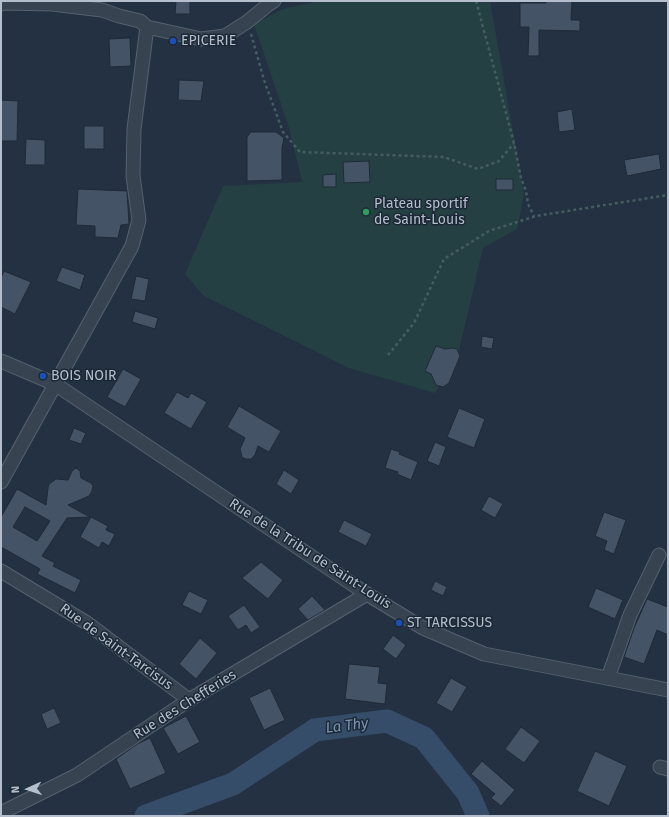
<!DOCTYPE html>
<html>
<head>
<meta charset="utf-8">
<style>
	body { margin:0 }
	#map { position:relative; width:669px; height:817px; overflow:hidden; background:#233142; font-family:"Fira Sans",sans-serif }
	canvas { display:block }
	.frame { position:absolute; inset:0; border:2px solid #b4becc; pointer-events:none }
	.north { position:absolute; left:8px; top:769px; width:40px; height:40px; -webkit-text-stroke:3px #1d2836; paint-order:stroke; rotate:267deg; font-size:11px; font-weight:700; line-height:16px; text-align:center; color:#b4becc }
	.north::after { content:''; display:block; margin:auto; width:14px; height:18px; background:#b4becc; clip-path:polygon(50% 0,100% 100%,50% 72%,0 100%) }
</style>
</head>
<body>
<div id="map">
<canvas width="669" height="817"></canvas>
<div class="frame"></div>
<div class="north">N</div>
</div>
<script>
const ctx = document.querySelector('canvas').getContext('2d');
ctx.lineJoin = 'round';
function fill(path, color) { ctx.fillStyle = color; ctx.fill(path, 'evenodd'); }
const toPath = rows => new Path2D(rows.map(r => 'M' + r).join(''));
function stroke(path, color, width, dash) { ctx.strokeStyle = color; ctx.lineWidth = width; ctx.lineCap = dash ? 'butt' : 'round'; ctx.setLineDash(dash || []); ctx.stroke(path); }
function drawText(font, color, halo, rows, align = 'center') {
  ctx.font = font + ' "Fira Sans",sans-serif'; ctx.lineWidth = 3; ctx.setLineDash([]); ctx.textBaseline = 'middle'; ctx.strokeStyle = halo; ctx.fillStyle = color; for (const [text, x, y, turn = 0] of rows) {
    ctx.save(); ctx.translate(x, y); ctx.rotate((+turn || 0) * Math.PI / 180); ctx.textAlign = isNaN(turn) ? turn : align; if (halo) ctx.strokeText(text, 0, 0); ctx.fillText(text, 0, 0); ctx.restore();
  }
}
fill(toPath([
	[319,1,490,1,524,194,517,229,483,248,457,359,435,393,349,368,204,296,185,274,223,186,302,182,290,131,254,24,283,9]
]), '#254043');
stroke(toPath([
	[146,816,233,784,315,730,387,721,424,738,468,793,478,816]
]), '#364d6a', 23);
const building = toPath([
	[176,1,190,1,190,14,175,14,176,1],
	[546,1,572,1,571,20,580,20,580,31,539,30,539,56,528,56,529,27,520,27,520,3,546,3,546,1],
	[130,38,131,66,110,67,109,39,130,38],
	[179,80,204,81,201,101,178,100,179,80],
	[1,100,18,101,17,141,1,141,1,100],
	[572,109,575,130,559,132,557,112,572,109],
	[84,126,104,126,104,149,84,149,84,126],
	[251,132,276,132,284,138,282,148,282,180,247,181,247,137,251,132],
	[26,139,45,140,45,165,25,165,26,139],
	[659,154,661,169,627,176,624,160,659,154],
	[369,161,370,182,344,183,343,162,369,161],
	[336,174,336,187,323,187,323,175,336,174],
	[496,179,513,179,513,190,496,190,496,179],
	[78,189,127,191,129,224,121,225,118,238,95,237,95,226,76,225,78,189],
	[62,267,85,275,80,290,56,281,62,267],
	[4,271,31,282,15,314,1,307,1,278,4,271],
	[136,276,149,279,145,301,131,299,136,276],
	[135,311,158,318,155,329,132,322,135,311],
	[482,336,494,338,492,349,481,347,482,336],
	[436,346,445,349,452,348,457,349,460,356,449,383,443,387,436,385,431,374,425,371,436,346],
	[123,369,141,379,125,407,107,397,123,369],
	[177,392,188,398,191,393,207,402,191,429,164,413,177,392],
	[239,406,281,431,269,452,258,446,255,455,251,459,246,459,242,457,240,449,245,438,227,427,239,406],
	[459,408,485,419,474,448,447,437,459,408],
	[74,428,86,433,81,444,69,440,74,428],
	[435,442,446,447,439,466,427,461,435,442],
	[391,449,400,452,399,454,418,462,411,480,397,474,398,472,385,468,391,449],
	[76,468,80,471,81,478,91,483,93,486,92,491,89,496,68,505,90,517,67,518,42,556,55,563,53,566,81,580,75,593,37,574,40,569,1,547,1,517,17,489,46,505,48,488,49,484,56,479,68,480,72,471,76,468],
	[25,507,50,521,37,541,13,527,25,507],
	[284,470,299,480,291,494,276,484,284,470],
	[489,496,503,504,495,518,481,510,489,496],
	[604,512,626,520,614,554,604,550,607,541,595,536,604,512],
	[91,517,108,526,106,530,115,534,109,546,102,542,99,548,80,537,91,517],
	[344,520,372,534,366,546,338,532,344,520],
	[261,562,283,580,268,599,242,578,261,562],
	[435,581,447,587,443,596,431,590,435,581],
	[596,588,623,600,615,619,588,607,596,588],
	[189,591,208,600,201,614,182,605,189,591],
	[312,596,325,610,308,620,298,609,312,596],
	[647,599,668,607,668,635,657,630,644,664,624,657,634,628,647,599],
	[244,605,260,627,251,633,246,625,238,630,228,616,244,605],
	[393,635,406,645,396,659,383,649,393,635],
	[200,638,217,653,196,679,179,664,200,638],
	[349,664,380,667,378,683,387,684,385,704,345,699,349,664],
	[451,678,467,687,452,712,436,703,451,678],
	[270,688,285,720,264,730,249,698,270,688],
	[54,708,61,723,47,729,41,714,54,708],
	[186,716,200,742,178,754,163,728,186,716],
	[521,727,540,741,524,763,505,749,521,727],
	[150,738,166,773,130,789,116,759,137,744,150,738],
	[595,751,627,766,609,806,577,791,595,751],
	[482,761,515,790,501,806,491,798,495,794,471,774,482,761]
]);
fill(building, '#445366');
stroke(building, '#1f2a38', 1);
const street = toPath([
	[1,4,5,3,52,4,102,10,119,16,140,21,147,27,201,39,225,36,247,22,269,4,274,1],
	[1,361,55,384,367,594,423,628,484,654,668,690],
	[1,482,132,246,139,220,133,176,134,129,147,27],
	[1,571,87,623,189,700],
	[608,678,630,615,659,555],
	[660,767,668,769],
	[1,813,77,775,189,700,367,594]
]);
stroke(street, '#56616f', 15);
stroke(toPath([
	[476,1,514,143,521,178,526,191,528,204,534,216],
	[251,34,264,80,283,132,300,152,444,157,478,169,499,161,514,143],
	[388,355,414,323,444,259,489,231,536,216,668,195]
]), '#445d5f', 2.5, [3, 3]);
stroke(street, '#384351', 13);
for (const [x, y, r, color] of [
	[173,41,4,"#1a4fb4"],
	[366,212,4,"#2e9e5b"],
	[43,376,4,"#1a4fb4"],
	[399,623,4,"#1a4fb4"]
]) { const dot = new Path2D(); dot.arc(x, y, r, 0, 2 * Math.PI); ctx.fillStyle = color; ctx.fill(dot); stroke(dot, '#1d2836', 1.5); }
drawText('14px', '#b4becc', '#1d2836', [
	["EPICERIE",181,41],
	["Plateau sportif",374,204],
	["de Saint-Louis",374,220],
	["BOIS NOIR",51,376],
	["ST TARCISSUS",407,623]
], 'left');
drawText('14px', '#b4becc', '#1d2836', [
	["Rue de la Tribu de Saint-Louis",310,554,33],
	["Rue de Saint-Tarcisus",116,647,36],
	["Rue des Chefferies",185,705,-32]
]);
drawText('italic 15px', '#7a95b5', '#1d2836', [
	["La Thy",347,726,-7]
]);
</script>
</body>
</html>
